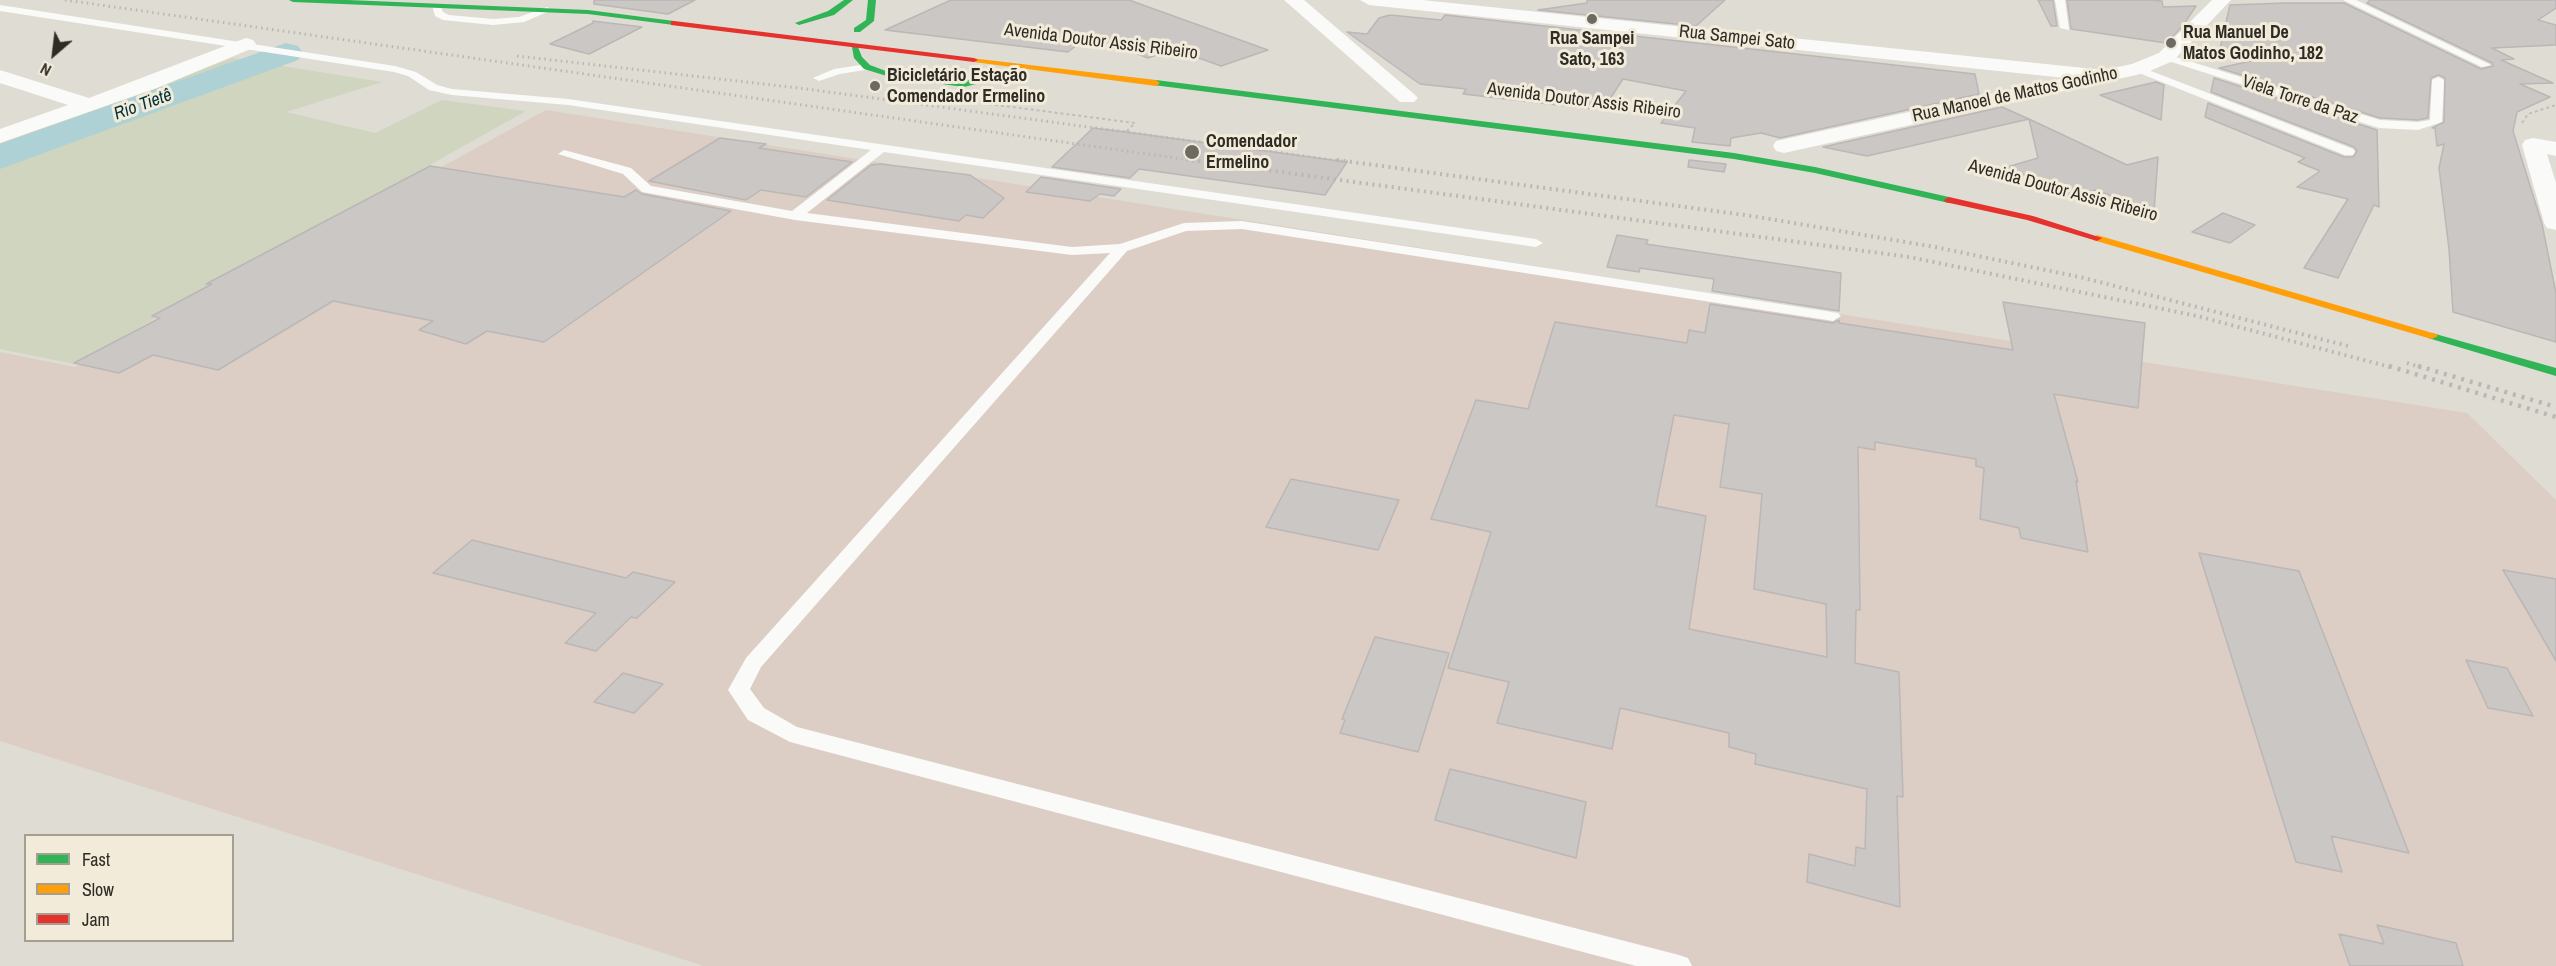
<!DOCTYPE html>
<html>
<head>
<meta charset="utf-8">
<style>
	body { margin:0 }
	#map { position:relative; width:2556px; height:966px; overflow:hidden; background:#dfdcd3; font-family:"Archivo Narrow",sans-serif }
	canvas { display:block }
	.legend { position:absolute; left:24px; top:834px; width:210px; height:108px; box-sizing:border-box; background:#f2ebda; border:2px solid #a49f92; margin:0; padding:8px 10px; list-style:none; font-size:18px; color:#2f2c26 }
	.legend li { display:flex; align-items:center; gap:12px; height:30px }
	.legend b { width:30px; border:2px solid #a49f92 }
	.north { position:absolute; left:24px; top:24px; width:60px; height:60px; -webkit-text-stroke:4px #f2ebda; paint-order:stroke; rotate:208deg; font-size:16px; font-weight:700; line-height:24px; text-align:center; color:#2f2c26 }
	.north::after { content:''; display:block; margin:auto; width:21px; height:27px; background:#2f2c26; clip-path:polygon(50% 0,100% 100%,50% 72%,0 100%) }
</style>
</head>
<body>
<div id="map">
<canvas width="2556" height="966"></canvas>
<ul class="legend">
<li><b style="height:8px;background:#30b455"></b>Fast</li>
<li><b style="height:8px;background:#ff9f0a"></b>Slow</li>
<li><b style="height:8px;background:#e5322d"></b>Jam</li>
</ul>
<div class="north">N</div>
</div>
<script>
const ctx = document.querySelector('canvas').getContext('2d');
ctx.lineJoin = 'round';
function fill(path, color) { ctx.fillStyle = color; ctx.fill(path, 'evenodd'); }
const toPath = rows => new Path2D(rows.map(r => 'M' + r).join(''));
function stroke(path, color, width, dash) { ctx.strokeStyle = color; ctx.lineWidth = width; ctx.lineCap = dash ? 'butt' : 'round'; ctx.setLineDash(dash || []); ctx.stroke(path); }
function drawText(font, color, halo, rows, align = 'center') {
  ctx.font = font + ' "Archivo Narrow",sans-serif'; ctx.lineWidth = 6; ctx.setLineDash([]); ctx.textBaseline = 'middle'; ctx.strokeStyle = halo; ctx.fillStyle = color; for (const [text, x, y, turn = 0] of rows) {
    ctx.save(); ctx.translate(x, y); ctx.rotate((+turn || 0) * Math.PI / 180); ctx.textAlign = isNaN(turn) ? turn : align; if (halo) ctx.strokeText(text, 0, 0); ctx.fillText(text, 0, 0); ctx.restore();
  }
}
fill(toPath([
	[546,110,2467,413,2556,500,2556,966,704,966,0,741,0,352,75,367]
]), '#dccec4');
fill(toPath([
	[233,58,382,82,286,112,375,133,442,100,526,111,74,364,0,349,0,143]
]), '#d0d5c0');
fill(toPath([
	[286,43,298,46,303,53,298,60,0,169,0,144,286,43]
]), '#add1d4');
const building = toPath([
	[594,0,695,0,668,14,594,4,594,0],
	[951,0,1129,0,1268,50,1221,66,1174,49,1148,58,1090,35,1068,52,885,30,951,0],
	[1587,0,1725,0,1696,26,1538,10,1587,3,1587,0],
	[2038,0,2053,0,2057,26,2051,26,2038,0],
	[2067,0,2150,0,2162,1,2163,7,2196,6,2182,27,2166,43,2071,29,2067,0],
	[2370,0,2556,0,2556,8,2538,20,2556,25,2556,45,2492,48,2514,59,2501,60,2553,83,2520,84,2550,97,2517,112,2513,131,2542,224,2556,293,2556,342,2453,312,2449,249,2439,168,2444,144,2437,146,2435,128,2432,128,2444,122,2445,78,2439,75,2431,78,2428,118,2418,120,2380,118,2219,68,2256,60,2219,53,2230,5,2286,3,2344,3,2481,69,2493,66,2492,63,2367,3,2370,0],
	[1390,15,1441,20,1445,15,1975,74,1979,94,1780,138,1761,133,1731,138,1730,146,1692,142,1695,128,1661,123,1686,91,1623,79,1606,105,1595,104,1593,109,1463,94,1466,89,1420,84,1347,32,1367,34,1379,18,1390,15],
	[593,21,642,27,589,54,550,44,593,23,593,21],
	[2214,78,2377,130,2379,207,2374,205,2338,278,2304,268,2348,199,2297,187,2320,171,2298,162,2305,158,2205,117,2208,103,2344,157,2353,157,2357,151,2354,147,2211,92,2214,78],
	[2156,82,2164,85,2161,120,2100,95,2156,82],
	[2002,107,2029,119,1867,156,1823,147,2002,107],
	[2029,119,2127,165,2158,157,2154,212,2096,190,2070,197,2007,167,2038,158,2029,119],
	[1093,128,1126,132,1347,162,1325,195,1139,169,1130,178,1052,167,1093,128],
	[720,138,766,144,759,148,852,162,806,197,761,190,746,200,649,181,720,138],
	[1689,160,1726,164,1724,172,1688,167,1689,160],
	[881,164,970,175,1004,198,983,218,966,215,959,221,827,200,871,165,881,164],
	[430,166,624,197,636,190,642,194,731,211,544,342,487,331,466,344,419,330,433,321,333,301,218,370,153,355,119,373,74,363,160,318,152,316,212,284,206,284,430,166],
	[1041,177,1121,189,1114,196,1100,194,1090,201,1026,192,1041,177],
	[2223,213,2255,225,2230,243,2192,232,2223,213],
	[1617,235,1648,240,1646,244,1841,273,1839,311,1712,291,1714,279,1640,268,1639,272,1607,267,1617,235],
	[2003,302,2145,323,2138,408,2054,394,2078,482,2076,481,2088,552,2021,538,2019,528,1980,519,1984,468,1976,466,1976,459,1875,442,1875,450,1858,447,1860,610,1856,610,1855,663,1899,672,1903,797,1897,796,1900,907,1807,882,1809,854,1855,866,1856,847,1865,849,1867,789,1755,764,1756,754,1729,747,1729,733,1620,708,1612,749,1497,723,1509,682,1448,668,1491,532,1431,519,1476,400,1528,409,1555,322,1687,343,1689,330,1705,333,1710,304,1833,323,1839,320,1839,323,2013,350,2003,302],
	[1674,415,1729,424,1720,487,1762,494,1754,589,1826,604,1827,657,1689,629,1706,516,1656,506,1674,415],
	[1291,479,1399,500,1378,550,1266,527,1291,479],
	[472,540,626,578,633,572,675,582,637,618,631,617,596,651,565,643,596,613,433,573,472,540],
	[2199,553,2299,571,2409,853,2331,836,2342,872,2296,862,2199,553],
	[2503,570,2556,579,2556,661,2530,616,2503,570],
	[1375,637,1449,653,1418,752,1340,733,1345,720,1342,719,1375,637],
	[2466,660,2507,668,2533,716,2488,708,2466,660],
	[623,673,663,684,634,713,594,702,623,673],
	[1450,769,1586,802,1576,858,1435,820,1450,769],
	[2377,925,2456,943,2463,966,2350,966,2339,934,2384,944,2377,925]
]);
fill(building, '#cac7c5');
stroke(building, '#bab7b6', 1.5);
stroke(toPath([
	[1006,101,1021,103,1036,90],
	[989,104,1135,123,1126,132],
	[2522,123,2528,114,2556,105]
]), '#bfbeb9', 2, [3, 3]);
fill(toPath([
	[2055,0,2065,0,2069,30,2060,28,2055,0],
	[2343,0,2356,0,2491,65,2482,67,2343,0],
	[0,5,395,66,416,72,437,85,452,89,568,99,1536,239,1543,243,1536,247,884,152,807,213,1072,247,1120,244,1184,223,1242,221,1838,313,1841,316,1833,321,1242,229,1186,231,1127,251,761,667,750,689,764,708,797,727,1679,955,1688,958,1692,966,1636,966,790,742,748,720,728,690,746,658,1110,253,1072,255,795,220,642,192,623,174,558,154,564,150,631,168,651,186,792,211,871,150,568,105,452,95,429,90,408,76,394,72,0,11,0,5],
	[432,5,440,5,443,12,449,15,493,19,519,17,547,7,552,10,524,22,493,25,443,20,435,16,432,5],
	[2166,54,2380,120,2418,122,2430,120,2432,80,2438,77,2444,80,2442,122,2418,130,2379,128,2162,59,2161,57,2166,54],
	[867,64,871,65,871,69,840,74,819,81,813,78,834,69,867,64],
	[2138,66,2353,149,2355,152,2353,155,2345,155,2134,71,2133,69,2138,66]
]), '#fafaf8');
fill(toPath([
	[1284,0,1304,0,1414,94,1418,98,1414,102,1400,102,1284,0],
	[1360,0,1422,0,2104,70,2132,64,2159,53,2212,0,2231,0,2173,61,2145,73,1784,153,1776,151,1773,146,1776,141,2065,78,1369,5,1360,0],
	[246,38,253,40,256,44,253,48,157,88,0,143,0,129,68,105,0,83,0,70,89,98,246,38],
	[2533,138,2556,142,2556,156,2547,154,2556,183,2556,230,2547,228,2544,223,2522,145,2525,140,2533,138]
]), '#fafaf8');
fill(toPath([
	[289,0,348,0,588,10,674,21,678,23,674,25,588,14,293,2,289,0],
	[844,0,853,0,834,15,799,25,795,23,828,11,844,0],
	[868,0,876,0,874,21,860,32,854,32,854,28,866,20,868,0],
	[852,47,858,47,862,57,870,65,891,73,964,81,1012,72,1016,74,964,87,890,77,864,69,854,58,852,47],
	[1156,80,1734,153,1815,167,1949,197,1954,200,1949,203,1815,173,1734,159,1153,85,1152,83,1156,80],
	[2432,333,2556,368,2556,376,2428,338,2426,336,2432,333]
]), '#30b455');
fill(toPath([
	[971,58,1156,80,1160,83,1156,86,974,62,970,60,971,58],
	[2097,235,2436,334,2438,336,2432,339,2428,338,2093,240,2092,238,2097,235]
]), '#ff9f0a');
fill(toPath([
	[674,21,974,58,978,60,974,62,671,25,671,21,674,21],
	[1949,197,2033,216,2102,238,2097,241,2027,220,1945,202,1944,200,1949,197]
]), '#e5322d');
stroke(toPath([
	[65,0,1203,162],
	[517,56,799,88,1349,162]
]), '#bab8b6', 3, [1.5, 4]);
stroke(toPath([
	[1192,160,1909,257,2197,316,2394,368],
	[1337,160,1752,216,1935,247,2084,278,2352,347],
	[2407,363,2423,368]
]), '#bab8b6', 4, [2, 4.5]);
stroke(toPath([
	[2389,366,2556,417],
	[2418,366,2556,407]
]), '#bab8b6', 4.5, [3, 6]);
for (const [x, y, r, color] of [
	[1592,19,6,"#6d6a63"],
	[2171,43,6,"#6d6a63"],
	[875,86,6,"#6d6a63"],
	[1192,152,8,"#6d6a63"]
]) { const dot = new Path2D(); dot.arc(x, y, r, 0, 2 * Math.PI); ctx.fillStyle = color; ctx.fill(dot); stroke(dot, '#f2ebda', 2); }
drawText('bold 18px', '#2f2c26', '#f2ebda', [
	["Rua Manuel De",2183,33],
	["Matos Godinho, 182",2183,54],
	["Rua Sampei",1592,39,"center"],
	["Sato, 163",1592,60,"center"],
	["Bicicletário Estação",887,76],
	["Comendador Ermelino",887,97],
	["Comendador",1206,142],
	["Ermelino",1206,163]
], 'left');
drawText('18px', '#2f2c26', '#f2ebda', [
	["Rua Sampei Sato",1737,38,6],
	["Avenida Doutor Assis Ribeiro",1101,42,7],
	["Rua Manoel de Mattos Godinho",2015,95,-12],
	["Viela Torre da Paz",2300,100,18],
	["Avenida Doutor Assis Ribeiro",1584,101,7],
	["Avenida Doutor Assis Ribeiro",2063,191,15]
]);
drawText('italic 18px', '#00333a', '#f2ebda', [
	["Rio Tietê",143,105,-20]
]);
</script>
</body>
</html>
